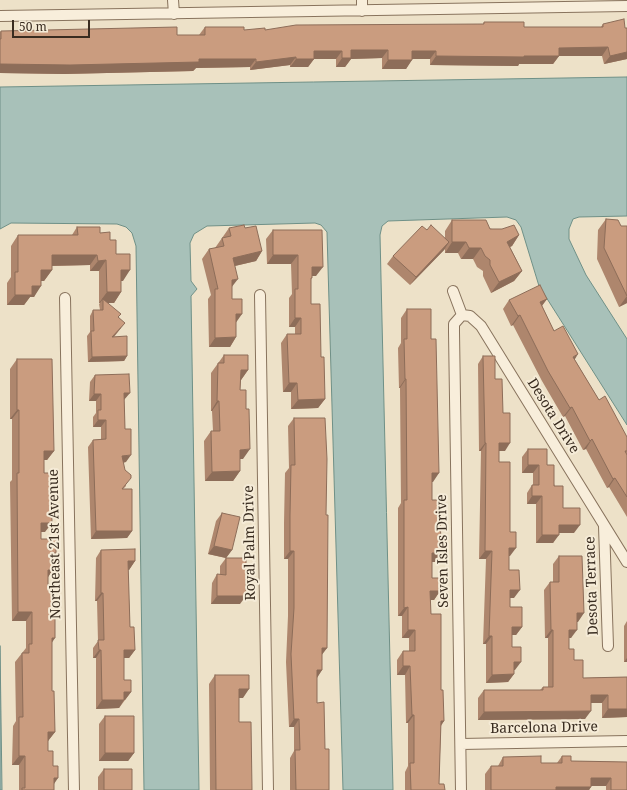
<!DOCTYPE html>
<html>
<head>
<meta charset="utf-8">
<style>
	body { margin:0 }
	#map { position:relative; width:627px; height:790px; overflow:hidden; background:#ede1c8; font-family:"Noto Serif",serif }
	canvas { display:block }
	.scale { position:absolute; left:12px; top:20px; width:78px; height:18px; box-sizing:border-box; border:2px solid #392c20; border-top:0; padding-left:5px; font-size:12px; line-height:14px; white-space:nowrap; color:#392c20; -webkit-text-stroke:3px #f5ebd7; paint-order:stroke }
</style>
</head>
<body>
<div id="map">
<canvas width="627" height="790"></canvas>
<div class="scale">50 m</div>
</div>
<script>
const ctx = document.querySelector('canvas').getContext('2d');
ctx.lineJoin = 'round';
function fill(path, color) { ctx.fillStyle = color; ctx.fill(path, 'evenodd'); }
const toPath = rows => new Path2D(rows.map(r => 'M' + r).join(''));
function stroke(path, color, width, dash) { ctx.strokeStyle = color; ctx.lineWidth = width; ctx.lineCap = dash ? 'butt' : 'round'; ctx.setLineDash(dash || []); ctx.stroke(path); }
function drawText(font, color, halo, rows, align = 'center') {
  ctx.font = font + ' "Noto Serif",serif'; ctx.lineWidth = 4; ctx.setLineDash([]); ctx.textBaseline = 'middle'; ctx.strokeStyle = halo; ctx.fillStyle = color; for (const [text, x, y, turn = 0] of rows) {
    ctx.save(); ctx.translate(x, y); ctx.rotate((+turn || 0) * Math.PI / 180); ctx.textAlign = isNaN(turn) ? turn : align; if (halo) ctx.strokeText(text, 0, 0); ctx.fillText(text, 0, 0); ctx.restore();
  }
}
const water = toPath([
	[627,77,627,216,579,217,573,219,569,229,569,239,586,275,627,339,627,425,539,286,521,227,516,220,507,217,388,221,382,226,380,235,393,790,343,790,327,232,321,225,315,223,207,226,194,234,190,243,191,281,197,289,191,296,199,790,144,790,136,246,132,233,126,227,117,224,11,223,0,229,0,87,627,77],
	[0,646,2,790,0,790,0,646]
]);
fill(water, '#a8c1b9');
stroke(water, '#6f9087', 1);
const minor = toPath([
	[173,0,174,14],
	[362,0,362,11],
	[0,16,627,6],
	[453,291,462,315],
	[260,295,268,790],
	[65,298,74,790],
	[462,315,470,316,481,326,627,562],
	[604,526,608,646],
	[461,744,627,741],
	[461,790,454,332,454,324,462,315]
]);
stroke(minor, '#88735d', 12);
stroke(minor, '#f8eedb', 10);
fill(toPath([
	[484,22,524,27,601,27,603,24,625,28,627,28,627,59,604,64,602,56,559,56,553,64,519,64,518,66,430,65,430,59,412,59,406,69,382,69,382,58,351,59,345,67,336,67,336,59,314,59,308,67,290,67,290,65,250,70,250,67,196,68,193,71,64,74,0,73,0,32,1,31,177,35,199,35,205,27,244,30,265,30,483,24],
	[606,219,621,226,627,226,627,303,619,307,597,259,598,230],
	[452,220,519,235,512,246,510,247,522,271,514,281,491,293,483,276,483,271,477,267,473,259,461,259,458,253,445,253,445,249,410,285,387,264,393,256,427,230,445,238,445,231],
	[77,227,100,233,110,240,116,254,123,281,121,281,121,292,114,303,108,303,119,317,121,328,114,337,127,356,124,361,88,362,87,336,90,332,90,316,93,310,100,310,99,304,100,303,99,303,99,271,90,271,90,265,52,266,52,270,44,281,41,281,34,297,30,297,24,305,7,305,7,283,11,277,11,246,18,235,72,235],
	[229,228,245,228,262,251,256,261,235,266,232,287,232,299,236,322,236,337,230,347,209,347,208,299,211,295,202,259,209,249,215,248],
	[273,230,322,230,316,276,312,276,311,280,311,304,321,357,325,399,318,408,291,409,291,392,283,392,281,343,287,334,295,334,295,327,289,327,289,298,292,294,291,264,267,264,266,239],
	[547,299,542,306,554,331,575,360,599,400,627,437,627,517,609,487,607,488,586,449,583,450,565,416,563,417,542,381,513,325,511,326,503,309,509,300],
	[407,309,433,482,432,482,432,500,435,562,432,562,432,578,440,591,434,600,430,600,431,614,441,690,444,721,441,726,439,784,445,790,405,790,405,772,408,766,408,723,406,723,405,675,397,675,397,660,403,651,409,651,409,638,402,638,402,616,398,616,398,508,401,503,400,388,399,388,398,348,401,343,401,318],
	[224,355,248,370,241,380,240,390,243,459,240,459,240,471,233,481,205,481,204,441,211,431,213,431,212,411,211,411,211,373],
	[483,356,495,379,503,413,505,451,499,451,499,462,510,556,509,556,509,570,514,598,510,598,510,607,522,627,516,635,512,635,512,647,515,670,514,670,514,674,508,682,486,683,486,644,483,644,486,559,479,559,481,451,479,451,478,364],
	[17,359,54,451,47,460,44,460,45,532,41,532,41,539,56,553,53,558,48,577,48,587,52,643,52,691,55,732,48,741,48,751,53,766,54,790,19,790,19,765,12,765,13,726,16,721,15,662,26,648,26,621,12,621,10,482,12,480,12,419,10,419,10,369],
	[95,375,124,400,125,429,126,462,123,463,126,486,123,489,132,531,127,538,91,539,88,447,93,440,101,439,101,427,93,427,93,417,96,413,96,401,89,401,90,382],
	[294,418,326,515,327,648,322,654,322,670,317,677,317,703,325,749,329,790,290,790,290,758,294,751,294,727,289,727,286,662,288,616,288,559,284,559,284,523,285,473,289,468,288,426],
	[528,449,547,465,563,508,574,533,559,533,553,543,536,543,536,504,527,504,527,493,532,485,533,485,533,473,522,473,522,457],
	[222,513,232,550,226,558,240,604,211,604,212,583,217,574,220,575,220,566,226,558,208,554,216,521],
	[101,550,135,561,129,570,128,570,130,627,135,650,129,658,124,658,124,680,131,692,119,708,96,709,96,658,93,658,93,648,98,641,97,601,95,601,96,558],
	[559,556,578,622,577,622,571,638,569,638,569,649,574,660,583,678,627,677,627,717,602,718,602,703,591,703,585,719,478,720,478,698,484,690,540,690,543,687,548,687,548,638,545,638,544,590,550,582,553,582,553,564],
	[627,621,627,662,624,662,624,626],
	[215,675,243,698,239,698,239,722,252,790,210,790,209,684],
	[105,716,134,753,128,761,99,761,99,724],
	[562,756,571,761,627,762,627,790,606,790,606,786,591,786,589,790,485,790,485,774,491,766,498,766,503,757,541,763,557,763],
	[104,769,132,790,98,790,98,777]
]), '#ae866d');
fill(toPath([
	[608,47,602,56,559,56,553,64,519,64,518,66,430,65,436,56,524,56,559,48],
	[351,50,388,50,382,58,351,59,345,67,336,67,342,58],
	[314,51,342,51,336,59,314,59,308,67,290,67,296,59],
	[412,51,436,51,430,59,406,59],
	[627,52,627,59,604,64,610,56],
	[296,57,290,65,250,70,256,62],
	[199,59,256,59,250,67,196,68,193,71,64,74,0,73,0,64],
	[388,60,412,60,406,69,382,69],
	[519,235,512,246,499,252,507,242],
	[449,242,444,250,410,285,416,277],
	[452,242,466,242,458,253,445,253],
	[469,248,481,248,473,259,461,259],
	[262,251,256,261,226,268,233,258],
	[52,255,97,255,90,265,44,266],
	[273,255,298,255,291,264,267,264],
	[106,260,99,271,90,271,98,261],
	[312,267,323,267,316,276,306,276],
	[41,270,52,270,44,281,34,281],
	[121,270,130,270,123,281,113,281],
	[522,271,514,281,491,293,499,282],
	[238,279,231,288,232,280],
	[32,286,41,286,34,297,30,297,24,305,7,305,15,295],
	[107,292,121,292,114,303,103,303,103,299,100,303,99,303],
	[627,296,627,303,619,307],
	[547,299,540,308,540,302],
	[236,314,242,314,235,324],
	[520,315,513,325,511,326,518,316],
	[295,318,301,318,295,327,289,327],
	[125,323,121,328,109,342,112,337],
	[236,337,230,347,209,347,215,338],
	[578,354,572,364,573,357],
	[127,356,124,361,88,362,92,357],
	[241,370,248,370,241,380,234,380],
	[405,379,406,379,400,388,399,388],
	[289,383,297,383,291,392,283,392],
	[124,393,130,393,124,400],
	[94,394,101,394,96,401,89,401],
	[325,399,318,408,291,409,298,400],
	[217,401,219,401,212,411,211,411],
	[572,407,565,416,563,417,570,408],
	[17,410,19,410,12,419,10,419],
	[98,420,106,420,101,427,93,427],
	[592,439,586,449,583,450,590,441],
	[485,443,486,443,481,451,479,451],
	[499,443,510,443,505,451,493,451],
	[250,449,243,459,233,459,240,450],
	[44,451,54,451,47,460,38,460],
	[131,455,126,462,117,463,122,456],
	[528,465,539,465,533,473,522,473],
	[240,471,233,481,205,481,212,472],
	[432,473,439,473,433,482,426,482],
	[615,478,609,487,607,488,613,479],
	[532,496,542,496,536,504,527,504],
	[41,523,52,523,45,532,35,532],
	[559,525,580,525,574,533,553,533],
	[96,531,132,531,127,538,91,539],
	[542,535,559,535,553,543,536,543],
	[214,546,232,550,226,558,208,554],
	[509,548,516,548,510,556,503,556],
	[290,551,294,551,288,559,284,559],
	[485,551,492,551,486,559,479,559],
	[53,553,56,553,49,563],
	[432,553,441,553,435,562,426,562],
	[128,561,135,561,129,570,122,570],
	[48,570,53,570,46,580],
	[510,590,520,590,514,598,504,598],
	[430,591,440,591,434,600,424,600],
	[101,593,103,593,97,601,95,601],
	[217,596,246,596,240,604,211,604],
	[408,607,402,616,398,616,404,608],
	[18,612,32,612,26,621,12,621],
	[577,613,584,613,578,622,571,622],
	[512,627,522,627,516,635,507,635],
	[408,630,415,630,409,638,402,638],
	[551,630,553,630,548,638,545,638],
	[569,630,577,630,571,638,564,638],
	[489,636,492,636,486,644,483,644],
	[52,638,55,638,49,647],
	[322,648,327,648,321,656],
	[99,650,101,650,96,658,93,658],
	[124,650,135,650,129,658,118,658],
	[627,658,627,662,624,662],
	[514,662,521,662,515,670,508,670],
	[403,666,410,666,405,675,397,675],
	[317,670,322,670,317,678],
	[514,674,508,682,486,683,492,675],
	[239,689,249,689,243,698,233,698],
	[124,692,131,692,125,700,119,700],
	[591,695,608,695,602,703,585,703],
	[102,700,124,700,119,708,96,709],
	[608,709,627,709,627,717,602,718],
	[591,711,585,719,478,720,484,712],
	[412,715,414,715,408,723,406,723],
	[294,719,299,719,294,727,289,727],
	[441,721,444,721,438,729],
	[48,732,55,732,48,741],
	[105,753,134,753,128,761,99,761],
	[19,756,25,756,19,765,12,765],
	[54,778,58,778,52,787],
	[591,778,611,778,606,786,585,786],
	[556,787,591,787,589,790,548,790]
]), '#8d6d59');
const building = toPath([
	[624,19,625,28,627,28,627,52,610,56,608,47,559,48,559,56,524,56,524,57,436,56,436,51,412,51,412,60,388,60,388,50,351,50,351,58,342,58,342,51,314,51,314,59,296,59,296,57,256,62,256,59,199,59,199,62,70,65,0,64,0,39,1,39,1,31,177,27,177,35,205,35,205,27,244,27,244,30,265,28,265,30,296,25,484,24,484,22,524,22,524,27,603,27,603,24,624,19],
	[606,219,618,220,621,226,627,226,627,296,604,248,606,219],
	[452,220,486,220,490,229,502,229,514,225,519,235,507,242,522,271,499,282,490,265,490,260,485,256,481,248,469,248,466,242,452,242,452,220],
	[244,225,245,228,256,226,262,251,233,258,238,279,232,280,232,299,242,299,242,314,236,314,236,337,215,338,215,289,218,289,209,249,224,246,222,238,231,236,229,228,244,225],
	[431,225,449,242,416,277,393,256,422,226,427,230,431,225],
	[77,227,100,227,100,233,110,232,110,240,116,240,116,254,130,254,130,270,121,270,121,292,107,292,106,260,98,261,97,255,52,255,52,270,41,270,41,286,32,286,32,295,15,295,15,272,18,272,18,235,78,235,77,227],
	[273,230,322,230,323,267,312,267,312,278,311,278,311,304,320,304,321,357,324,357,325,399,298,400,297,383,289,383,287,334,301,334,301,318,295,318,295,289,298,289,298,255,273,255,273,230],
	[540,285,547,299,540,302,554,331,563,326,578,354,573,357,599,400,605,396,627,437,627,451,625,451,627,455,627,497,615,478,613,479,592,439,590,441,572,407,570,408,548,371,520,315,518,316,509,300,540,285],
	[103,299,121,314,118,317,125,323,112,337,127,336,127,356,92,357,91,331,94,331,93,310,103,310,103,299],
	[407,309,431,309,431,339,436,339,439,473,432,473,432,500,440,500,441,553,432,553,432,578,440,578,440,591,430,591,431,614,441,614,441,690,443,690,444,721,441,721,439,784,444,784,445,790,411,790,410,763,414,763,414,715,412,715,410,666,403,666,403,651,415,651,415,630,408,630,408,607,404,608,404,500,407,500,406,379,405,379,404,339,407,339,407,309],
	[224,355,248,355,248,370,241,370,240,390,246,390,246,409,249,409,250,449,240,450,240,471,212,472,211,431,220,431,219,401,217,401,218,363,224,363,224,355],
	[483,356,495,356,495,379,502,379,503,413,510,413,510,443,499,443,499,462,510,462,510,532,516,532,516,548,509,548,509,570,519,570,520,590,510,590,510,607,522,607,522,627,512,627,512,647,521,647,521,662,514,662,514,674,492,675,492,636,489,636,492,551,485,551,486,443,485,443,483,356],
	[17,359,52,359,54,451,44,451,44,473,51,473,52,523,41,523,41,539,56,539,56,553,53,553,53,570,48,570,48,587,55,587,55,638,52,638,52,691,54,691,55,732,48,732,48,751,53,751,53,766,58,766,58,778,54,778,54,790,22,790,22,788,25,788,25,756,19,756,19,717,23,717,22,653,29,653,29,644,32,644,32,612,18,612,17,473,19,473,19,410,17,410,17,359],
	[129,374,130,393,124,393,125,429,131,429,131,455,122,456,125,470,131,475,131,478,122,489,132,489,132,531,96,531,93,440,106,439,106,420,98,420,98,410,101,410,101,394,94,394,95,375,129,374],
	[294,418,325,418,327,459,326,515,328,515,327,648,322,648,322,670,317,670,317,703,324,702,325,749,329,749,329,790,296,790,295,750,300,750,299,719,294,719,291,654,294,608,294,551,290,551,290,515,291,465,295,465,294,418],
	[528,449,547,449,547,465,554,465,554,486,563,486,563,508,580,508,580,525,559,525,559,535,542,535,542,496,532,496,532,485,539,485,539,465,528,465,528,449],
	[222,513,240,517,232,550,214,546,222,513],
	[135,549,135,561,128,561,130,627,134,627,135,650,124,650,124,680,131,680,131,692,124,692,124,700,102,700,101,650,99,650,98,640,104,640,103,593,101,593,101,550,135,549],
	[559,556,582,556,584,613,577,613,577,630,569,630,569,649,574,649,574,660,583,660,583,678,627,677,627,709,608,709,608,695,591,695,591,711,484,712,484,690,543,690,543,687,553,687,553,630,551,630,550,582,559,582,559,556],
	[226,558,246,558,246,596,217,596,217,574,226,575,226,558],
	[215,675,249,675,249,689,239,689,239,722,251,722,252,790,216,790,215,675],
	[105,716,134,716,134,753,105,753,105,716],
	[541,756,541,763,562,763,562,756,571,756,571,761,627,762,627,790,611,790,611,778,591,778,591,787,556,787,556,790,491,790,491,766,503,766,503,757,541,756],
	[104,769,132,769,132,790,104,790,104,769]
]);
fill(building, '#ca9c7f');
stroke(building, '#8d6d59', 1);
drawText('14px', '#392c20', '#f5ebd7', [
	["Desota Drive",553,416,58],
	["Royal Palm Drive",250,543,-91],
	["Northeast 21st Avenue",55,544,-91],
	["Seven Isles Drive",443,551,-91],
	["Desota Terrace",592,586,-92],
	["Barcelona Drive",544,728,-1]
]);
</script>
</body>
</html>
